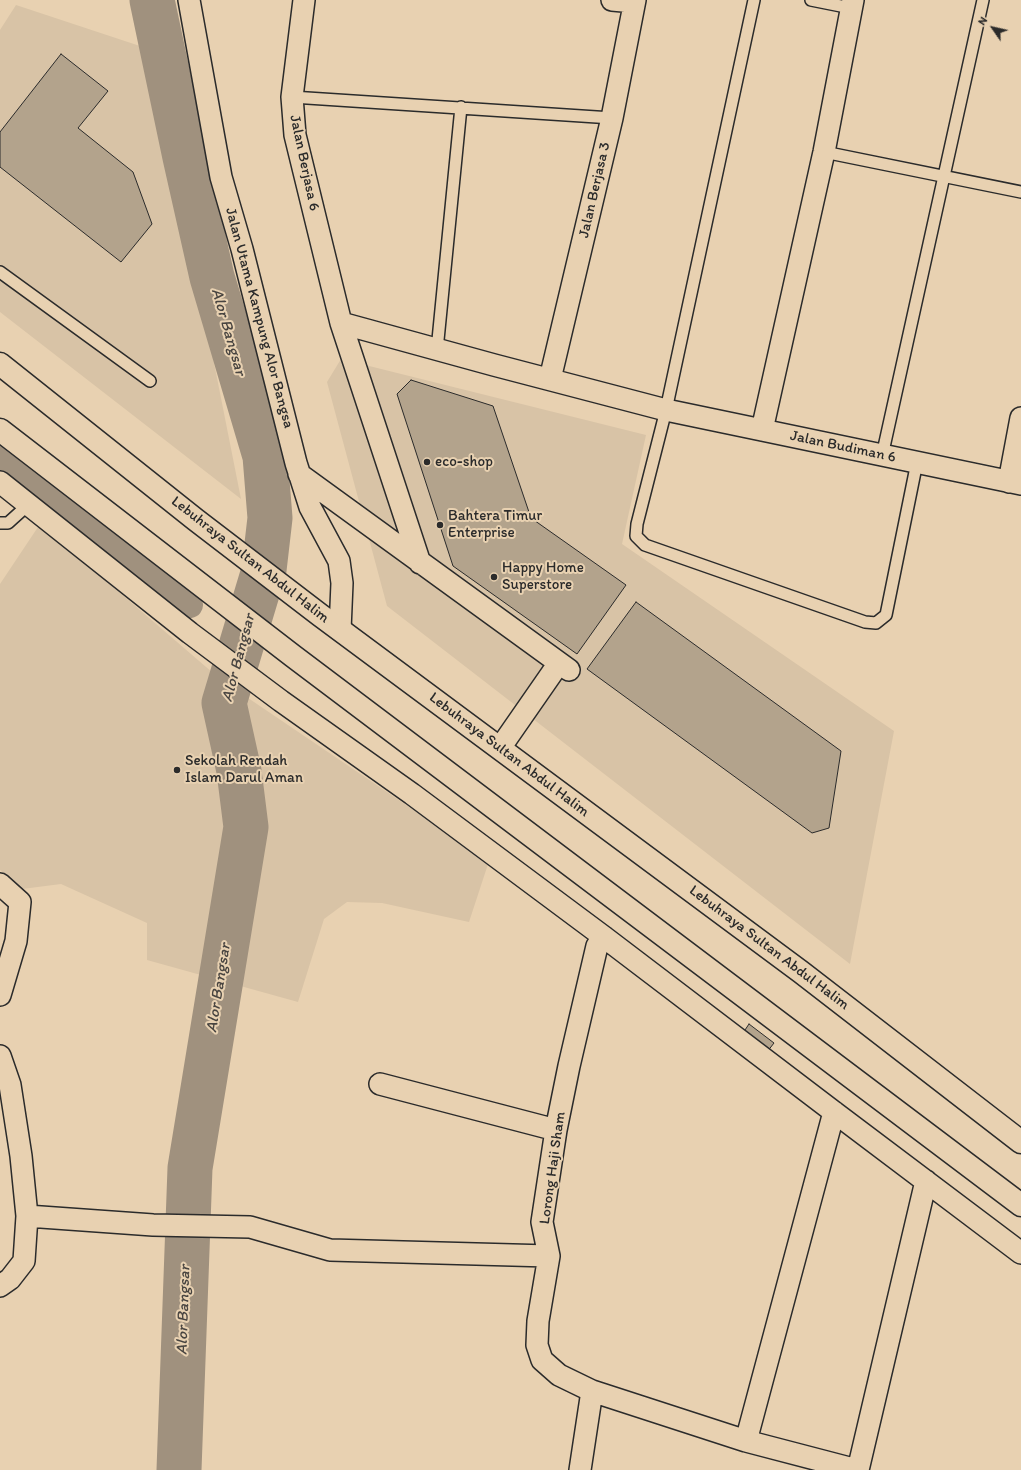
<!DOCTYPE html>
<html>
<head>
<meta charset="utf-8">
<style>
	body { margin:0 }
	#map { position:relative; width:1021px; height:1470px; overflow:hidden; background:#e8d1b1; font-family:Itim,sans-serif }
	canvas { display:block }
	.north { position:absolute; left:973px; top:8px; width:40px; height:40px; -webkit-text-stroke:3px #e8d1b1; paint-order:stroke; rotate:304deg; font-size:11px; font-weight:700; line-height:16px; text-align:center; color:#2b2b2b }
	.north::after { content:''; display:block; margin:auto; width:14px; height:18px; background:#2b2b2b; clip-path:polygon(50% 0,100% 100%,50% 72%,0 100%) }
</style>
</head>
<body>
<div id="map">
<canvas width="1021" height="1470"></canvas>
<div class="north">N</div>
</div>
<script>
const ctx = document.querySelector('canvas').getContext('2d');
ctx.lineJoin = 'round';
function fill(path, color) { ctx.fillStyle = color; ctx.fill(path, 'evenodd'); }
const toPath = rows => new Path2D(rows.map(r => 'M' + r).join(''));
function stroke(path, color, width, dash) { ctx.strokeStyle = color; ctx.lineWidth = width; ctx.lineCap = dash ? 'butt' : 'round'; ctx.setLineDash(dash || []); ctx.stroke(path); }
function drawText(font, color, halo, rows, align = 'center') {
  ctx.font = font + ' Itim,sans-serif'; ctx.lineWidth = 4; ctx.setLineDash([]); ctx.textBaseline = 'middle'; ctx.strokeStyle = halo; ctx.fillStyle = color; for (const [text, x, y, turn = 0] of rows) {
    ctx.save(); ctx.translate(x, y); ctx.rotate((+turn || 0) * Math.PI / 180); ctx.textAlign = isNaN(turn) ? turn : align; if (halo) ctx.strokeText(text, 0, 0); ctx.fillText(text, 0, 0); ctx.restore();
  }
}
fill(toPath([
	[16,5,152,50,241,499,0,312,0,30],
	[341,359,646,435,622,544,894,731,850,964,387,606,327,382],
	[40,524,220,679,489,861,469,922,382,903,347,902,324,919,298,1002,147,960,147,923,61,884,22,889,0,870,0,584]
]), '#d8c3a6');
stroke(toPath([
	[0,457,190,605]
]), '#a0917e', 26);
stroke(toPath([
	[152,0,185,157,212,277,265,456,270,518,264,570,224,703,239,771,246,827,190,1168,179,1470]
]), '#a0917e', 45);
const building = toPath([
	[61,54,108,91,78,128,133,172,152,224,121,262,0,167,0,132,61,54],
	[411,380,493,406,531,518,626,585,577,654,453,566,397,394,411,380],
	[636,602,841,751,829,828,812,833,587,669,636,602],
	[749,1024,774,1043,767,1052,743,1033,749,1024]
]);
fill(building, '#b3a38c');
stroke(building, '#2b2b2b', 1);
const service = toPath([
	[754,0,666,410,637,524,636,536,645,545,865,622,876,623,886,615,917,462],
	[811,0,851,8],
	[292,97,612,118],
	[824,152,1021,192],
	[0,272,150,381],
	[437,350,461,107],
	[882,456,983,0],
	[0,523,8,523,29,504]
]);
const minor = toPath([
	[189,0,221,177,242,249,296,463,310,507,339,561,342,583,340,630],
	[304,0,292,97,295,135,341,323,420,563],
	[612,0,634,2],
	[341,323,494,365,666,410,1021,484],
	[550,379,612,118,635,0],
	[762,430,824,152,853,0],
	[299,474,569,670],
	[0,482,190,633,281,701,412,794,604,937,834,1112,1021,1253],
	[1009,482,1021,418],
	[500,748,559,663],
	[0,884,20,902,16,941,0,995],
	[0,1056,10,1085,21,1156,27,1216,24,1261,10,1279,0,1286],
	[380,1084,556,1130],
	[27,1216,153,1225,250,1227,330,1250,549,1256],
	[592,1391,746,1441,857,1470],
	[746,1441,834,1112],
	[580,1470,592,1391,559,1375,542,1360,537,1345,538,1321,549,1256,542,1222,556,1130,569,1066,597,946,604,937],
	[858,1470,926,1181]
]);
const primary = toPath([
	[0,364,196,520,320,615,801,972,1021,1142],
	[0,430,293,656,1021,1205]
]);
stroke(service, '#2b2b2b', 14);
stroke(minor, '#2b2b2b', 24);
stroke(primary, '#2b2b2b', 25);
stroke(service, '#e8d1b1', 11);
stroke(minor, '#e8d1b1', 21);
stroke(primary, '#e8d1b1', 22);
for (const [x, y, r, color] of [
	[427,462,4,"#2b2b2b"],
	[440,525,4,"#2b2b2b"],
	[494,577,4,"#2b2b2b"],
	[177,770,4,"#2b2b2b"]
]) { const dot = new Path2D(); dot.arc(x, y, r, 0, 2 * Math.PI); ctx.fillStyle = color; ctx.fill(dot); stroke(dot, '#e8d1b1', 1.5); }
drawText('15px', '#2b2b2b', '#e8d1b1', [
	["Jalan Berjasa 6",304,163,78],
	["Jalan Berjasa 3",595,190,-77],
	["Jalan Utama Kampung Alor Bangsa",259,318,75],
	["Jalan Budiman 6",843,447,12],
	["Lebuhraya Sultan Abdul Halim",250,560,38],
	["Lebuhraya Sultan Abdul Halim",509,755,37],
	["Lebuhraya Sultan Abdul Halim",769,948,37],
	["Lorong Haji Sham",553,1168,-82]
]);
drawText('15px', '#2b2b2b', '#e8d1b1', [
	["eco-shop",435,462],
	["Bahtera Timur",448,516],
	["Enterprise",448,533],
	["Happy Home",502,568],
	["Superstore",502,585],
	["Sekolah Rendah",185,761],
	["Islam Darul Aman",185,778]
], 'left');
drawText('italic 16px', '#484440', '#e8d1b1', [
	["Alor Bangsar",228,332,74],
	["Alor Bangsar",239,658,-75],
	["Alor Bangsar",219,988,-81],
	["Alor Bangsar",184,1310,-88]
]);
</script>
</body>
</html>
